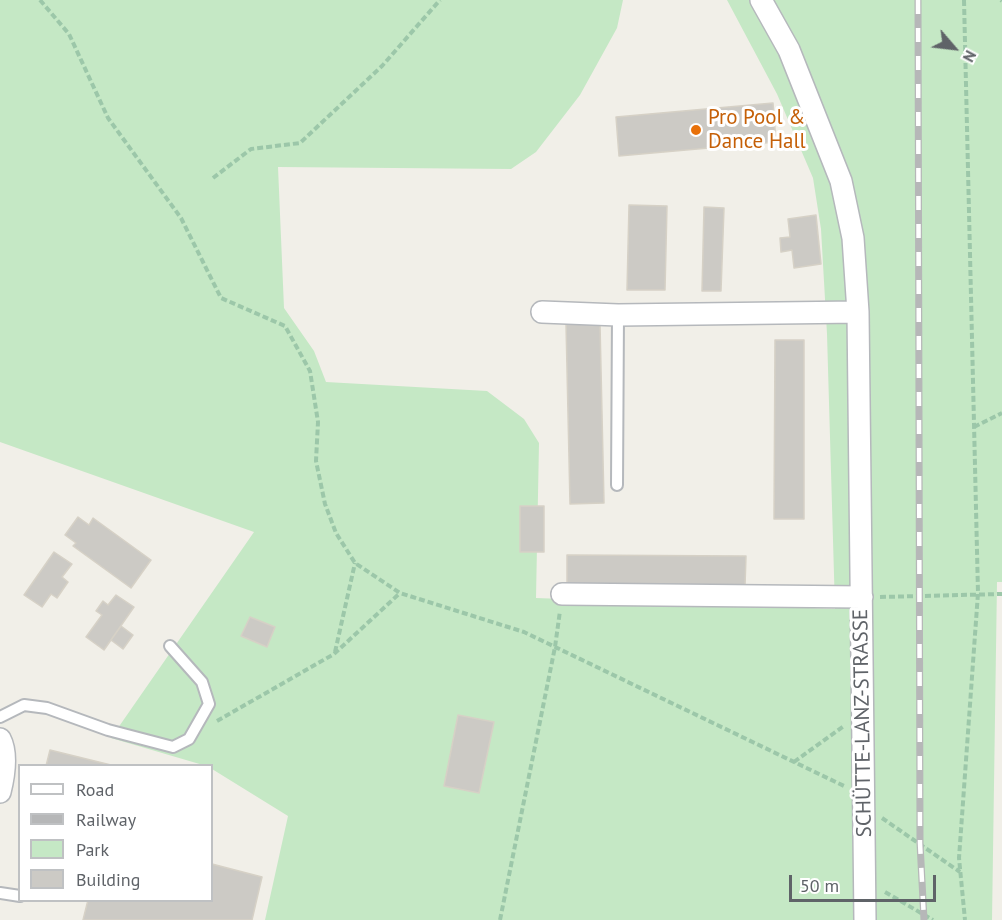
<!DOCTYPE html>
<meta charset="utf-8">
<style>
body{margin:0}
#map{position:relative;width:1002px;height:920px;overflow:hidden;background:#f1efe8;font-family:"PT Sans",sans-serif}
canvas{display:block}
.legend{position:absolute;left:18px;top:764px;width:195px;height:138px;box-sizing:border-box;background:#fff;border:2px solid #bfc1c3;margin:0;padding:8px 10px;list-style:none;font-size:18px;color:#5f6368}
.legend li{display:flex;align-items:center;gap:12px;height:30px}
.legend b{width:30px;border:2px solid #bfc1c3}
.north{position:absolute;left:924px;top:18px;width:60px;height:60px;-webkit-text-stroke:4px #fff;paint-order:stroke;rotate:118deg;font-size:16px;font-weight:700;line-height:24px;text-align:center;color:#5f6368}
.north::after{content:'';display:block;margin:auto;width:21px;height:27px;background:#5f6368;clip-path:polygon(50% 0,100% 100%,50% 72%,0 100%)}
.scale{position:absolute;left:789px;top:875px;width:147px;height:27px;box-sizing:border-box;border:3px solid #5f6368;border-top:0;padding-left:8px;font-size:18px;line-height:21px;white-space:nowrap;color:#5f6368;-webkit-text-stroke:4px #fff;paint-order:stroke}
</style>
<div id="map">
<canvas width="1002" height="920"></canvas>
<ul class="legend">
<li><b style="height:8px;background:#fff"></b>Road</li>
<li><b style="height:8px;background:#b6b7b8"></b>Railway</li>
<li><b style="height:16px;background:#c5e8c5"></b>Park</li>
<li><b style="height:16px;background:#cccac5"></b>Building</li>
</ul>
<div class="north">N</div>
<div class="scale">50 m</div>
</div>
<script>
const ctx = document.querySelector('canvas').getContext('2d');
ctx.lineJoin = 'round';
function fillPath(path, color) {
  ctx.fillStyle = color;
  ctx.fill(path, 'evenodd');
}
function stroke(path, color, width, dash) {
  ctx.strokeStyle = color;
  ctx.lineWidth = width;
  ctx.lineCap = dash ? 'butt' : 'round';
  ctx.setLineDash(dash || []);
  ctx.stroke(path);
}
function drawText(font, color, halo, rows, align = 'center') {
  ctx.font = font + ' "PT Sans",sans-serif';
  ctx.lineWidth = 6;
  ctx.setLineDash([]);
  ctx.textBaseline = 'middle';
  ctx.strokeStyle = halo;
  ctx.fillStyle = color;
  for (const [text, x, y, turn = 0] of rows) {
    ctx.save();
    ctx.translate(x, y);
    ctx.rotate((+turn || 0) * Math.PI / 180);
    ctx.textAlign = isNaN(turn) ? turn : align;
    if (halo) ctx.strokeText(text, 0, 0);
    ctx.fillText(text, 0, 0);
    ctx.restore();
  }
}
fillPath(new Path2D(`
 M 0,0 L 623,0 L 617,28 L 580,95 L 536,152 L 511,169 L 278,167 L 284,308 L 314,351 L 326,382 L 487,391 L 524,419 L 539,443 L 536,598 L 835,609 L 827,334 L 821,229 L 813,178 L 777,94 L 727,0 L 1002,0 L 1002,582 L 997,582 L 992,920 L 265,920 L 288,816 L 212,769 L 212,766 L 203,765 L 111,738 L 254,532 L 0,442 Z`), '#c5e8c5');
const building = new Path2D(`
 M 773,103 L 776,142 L 619,156 L 616,117 Z
 M 629,205 L 667,206 L 665,290 L 627,290 Z
 M 704,207 L 724,208 L 721,291 L 702,291 Z
 M 816,215 L 821,264 L 794,268 L 792,250 L 781,252 L 780,238 L 790,237 L 788,219 Z
 M 566,324 L 600,324 L 604,503 L 570,504 Z
 M 775,340 L 804,340 L 804,519 L 774,519 Z
 M 520,506 L 544,506 L 544,552 L 520,552 Z
 M 78,517 L 89,525 L 93,518 L 151,560 L 131,588 L 73,546 L 76,543 L 65,535 Z
 M 54,552 L 72,564 L 62,577 L 68,582 L 57,598 L 51,594 L 42,607 L 24,595 Z
 M 567,555 L 746,556 L 745,586 L 567,584 Z
 M 116,595 L 134,607 L 104,650 L 86,637 L 102,615 L 96,611 L 103,601 L 108,605 Z
 M 250,617 L 275,627 L 267,647 L 241,636 Z
 M 121,626 L 133,635 L 123,649 L 111,640 Z
 M 458,715 L 494,722 L 479,793 L 444,786 Z
 M 50,750 L 115,766 L 46,766 Z
 M 212,864 L 262,877 L 252,920 L 83,920 L 88,900 L 212,900 Z`);
fillPath(building, '#cccac5');
stroke(building, '#d6d1c6', 1.5);
const service = new Path2D(`
 M 617,485 L 618,315
 M 0,717 L 24,705 L 47,708 L 108,730 L 173,747 L 189,739 L 209,704 L 202,682 L 170,646
 M 0,893 L 20,896`);
const minor = new Path2D(`
 M 761,0 L 789,50 L 841,181 L 853,238 L 858,312 L 865,920
 M 542,312 L 618,315 L 858,312
 M 562,594 L 862,597
 M 0,739 C 8,754 4,776 0,792`);
stroke(service, '#b5b8bc', 14);
stroke(minor, '#b5b8bc', 24);
stroke(new Path2D(`
 M 40,0 L 69,34 L 108,118 L 181,218 L 221,298 L 285,326 L 310,371 L 318,422 L 316,461 L 325,504 L 336,533 L 355,563 L 400,593 L 524,632 L 844,786
 M 964,0 L 978,593 L 959,858 L 965,920
 M 1001,0 L 1002,1
 M 213,178 L 251,149 L 300,143 L 382,66 L 440,0
 M 974,427 L 1002,413
 M 880,597 L 1002,594
 M 335,652 L 355,563
 M 217,721 L 334,654 L 400,593
 M 794,762 L 844,726
 M 882,818 L 960,872
 M 885,892 L 933,920
 M 500,920 L 555,647 L 560,611`), '#9cc7a9', 4, [6, 3]);
stroke(service, '#fff', 10);
stroke(minor, '#fff', 21);
const rail = new Path2D(`
 M 918,0 L 920,843 L 924,920`);
stroke(rail, '#b6b7b8', 7);
stroke(rail, '#fff', 4.5, [14]);
for (const [x, y, r, color] of [
 [696,130,6,"#e8710a"]
]) {
  const dot = new Path2D();
  dot.arc(x, y, r, 0, 2 * Math.PI);
  ctx.fillStyle = color;
  ctx.fill(dot);
  stroke(dot, '#fff', 2);
}
drawText('21px', '#c56008', '#fff', [
 ["Pro Pool &",708,118],
 ["Dance Hall",708,142]
], 'left');
drawText('21px', '#5f6368', '#fff', [
 ["SCHÜTTE-LANZ-STRASSE",863,723,-91]
]);
</script>
